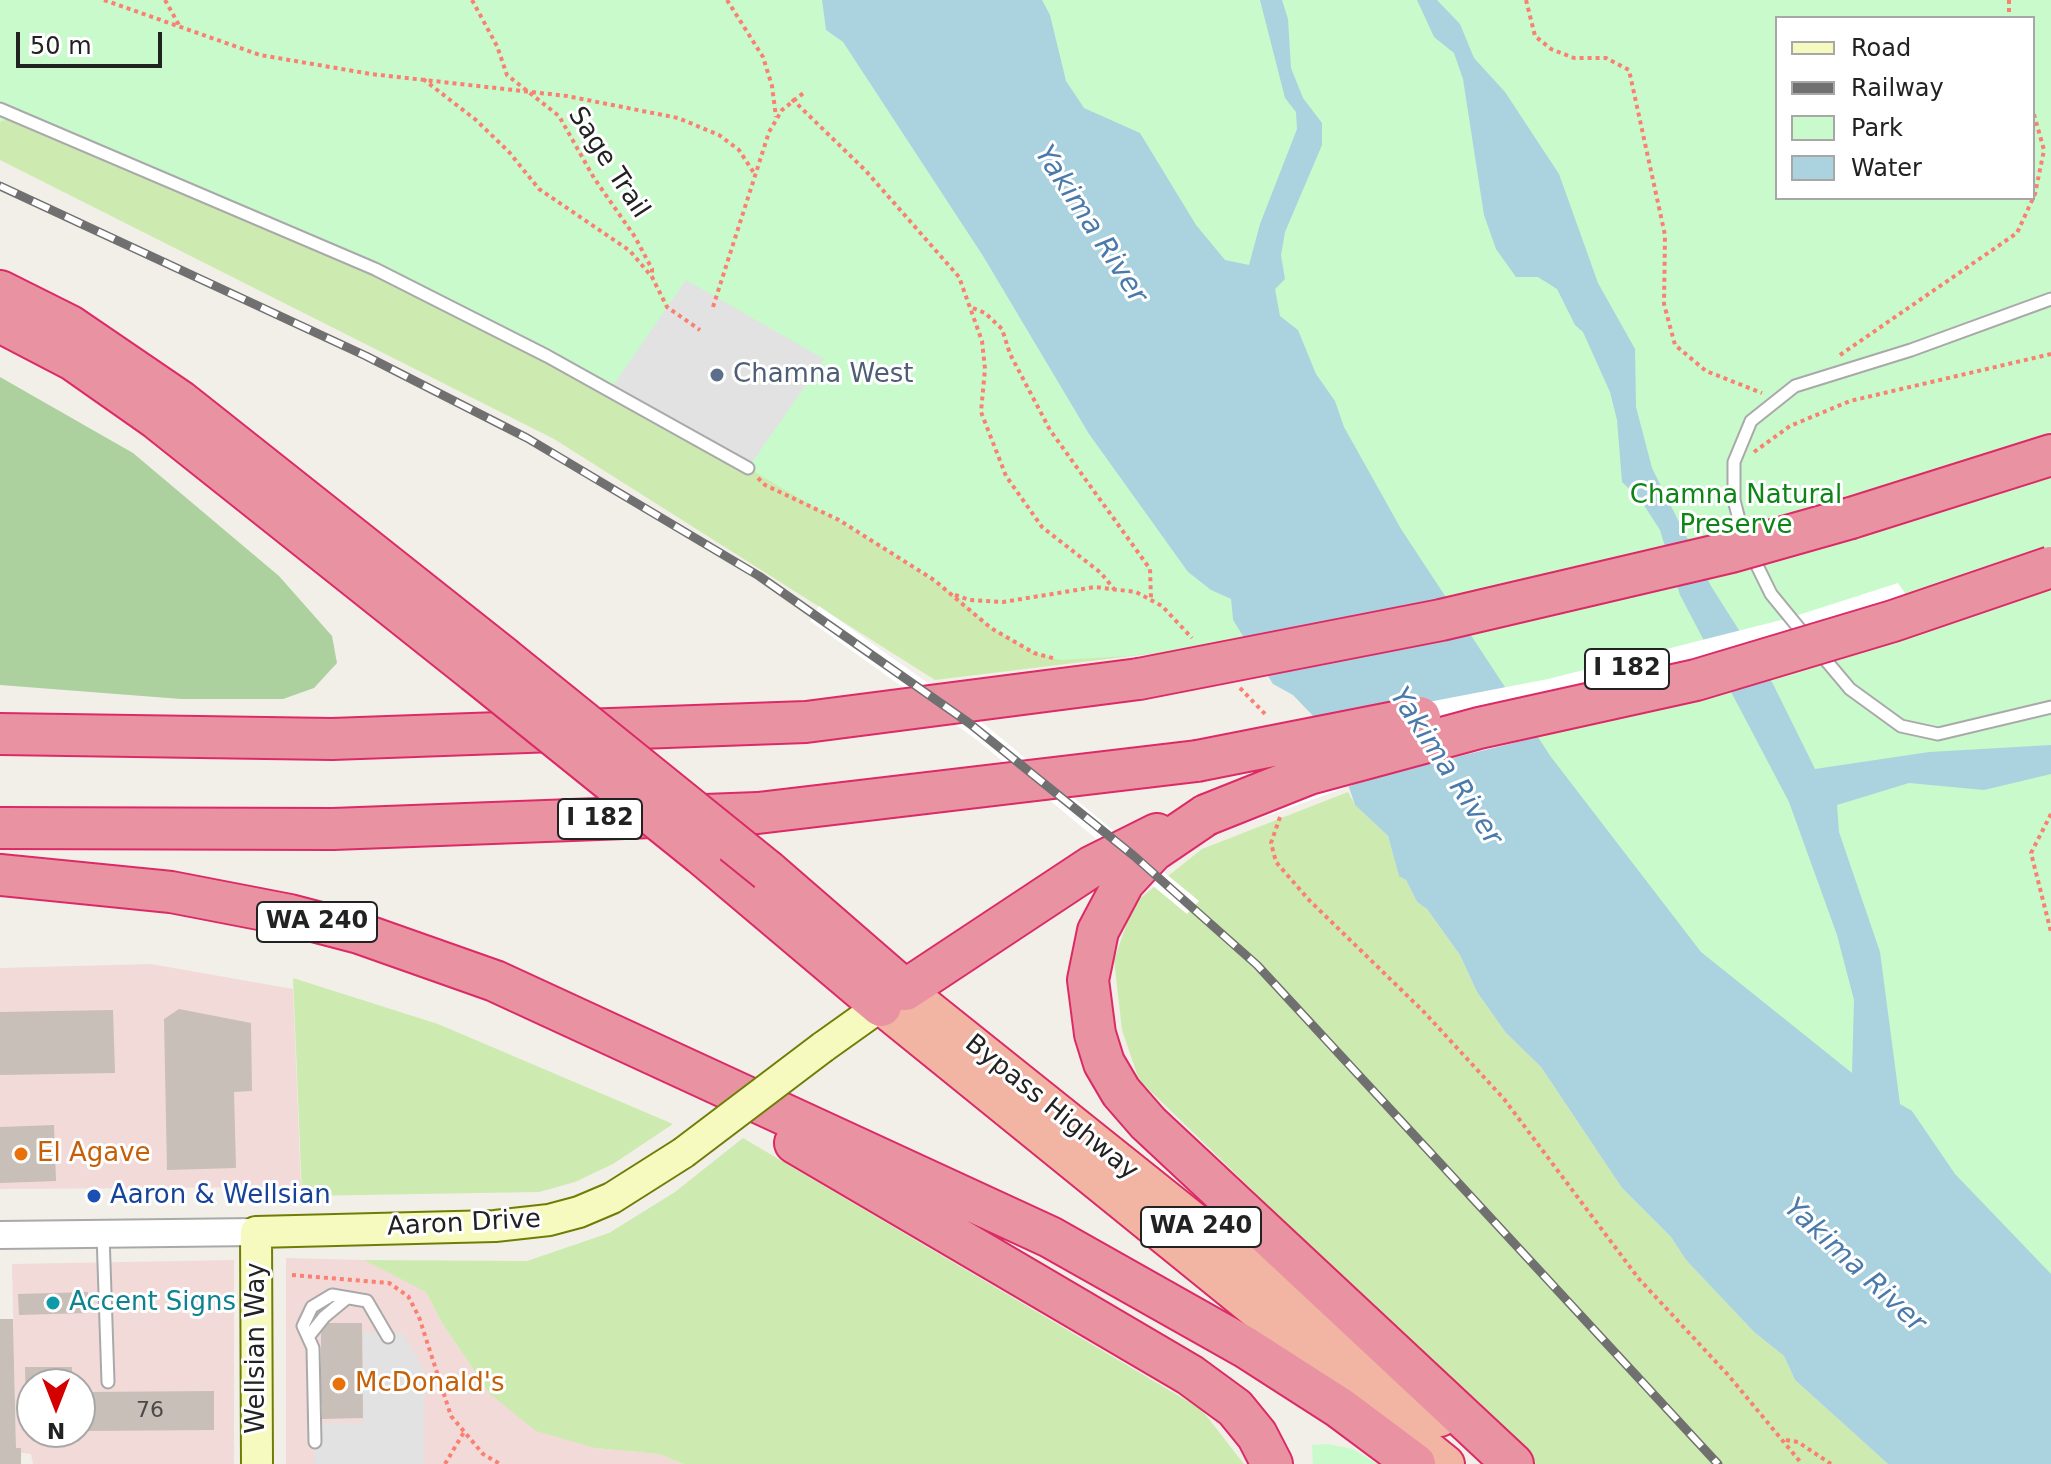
<!DOCTYPE html>
<style>
body{margin:0}
#map{position:relative;width:2051px;height:1464px;overflow:hidden;background:#f2efe9;font-family:"DejaVu Sans",sans-serif}
canvas{display:block}
.legend{position:absolute;left:1775px;top:16px;width:260px;height:184px;box-sizing:border-box;background:#fff;border:2px solid #a7a7a7;margin:0;padding:10px 14px;list-style:none;font-size:24px;color:#222}
.legend li{display:flex;align-items:center;gap:16px;height:40px}
.legend b{width:40px;border:2px solid #a7a7a7}
.north{position:absolute;left:16px;top:1368px;width:80px;height:80px;box-sizing:border-box;background:#fff;border:2px solid #a7a7a7;border-radius:50%;rotate:180deg;font-size:22px;font-weight:700;line-height:32px;text-align:center;color:#222}
.north::after{content:'';display:block;margin:auto;width:28px;height:36px;background:#d40000;clip-path:polygon(50% 0,100% 100%,50% 72%,0 100%)}
.scale{position:absolute;left:16px;top:32px;width:146px;height:36px;box-sizing:border-box;border:4px solid #222;border-top:0;padding-left:10px;font-size:24px;line-height:28px;white-space:nowrap;color:#222;-webkit-text-stroke:6px #fff;paint-order:stroke}
</style>
<div id="map">
<canvas width="2051" height="1464"></canvas>
<ul class="legend">
<li><b style="height:10px;background:#f7fabf"></b>Road</li>
<li><b style="height:10px;background:#707070"></b>Railway</li>
<li><b style="height:22px;background:#c8facc"></b>Park</li>
<li><b style="height:22px;background:#aad3df"></b>Water</li>
</ul>
<div class="north">N</div>
<div class="scale">50 m</div>
</div>
<script>
const ctx = document.querySelector('canvas').getContext('2d');
ctx.lineJoin = 'round';
function paint(path, color) { ctx.fillStyle = color; ctx.fill(path, 'evenodd'); }
const poly = rows => new Path2D(rows.map(r => 'M' + r).join(''));
function trace(path, color, width, dash) { ctx.strokeStyle = color; ctx.lineWidth = width; ctx.lineCap = dash ? 'butt' : 'round'; ctx.setLineDash(dash || []); ctx.stroke(path); }
function drawText(font, color, halo, rows, align = 'center') {
  ctx.font = font + ' "DejaVu Sans",sans-serif'; ctx.lineWidth = 6; ctx.setLineDash([]); ctx.textBaseline = 'middle'; ctx.strokeStyle = halo; ctx.fillStyle = color; for (const [text, x, y, turn = 0] of rows) {
    ctx.save(); ctx.translate(x, y); ctx.rotate((+turn || 0) * Math.PI / 180); ctx.textAlign = isNaN(turn) ? turn : align; if (halo) ctx.strokeText(text, 0, 0); ctx.fillText(text, 0, 0); ctx.restore();
  }
}
paint(poly([
 [151,964,293,989,301,1187,0,1189,0,968],
 [286,1258,364,1260,400,1276,426,1292,442,1323,490,1394,595,1448,659,1454,683,1464,286,1464],
 [234,1260,234,1464,33,1464,31,1454,16,1452,12,1264],
 [32,1384,80,1384,80,1432,32,1432]
]), '#f2dad9');
paint(poly([
 [0,0,1247,642,935,680,554,439,0,160],
 [1348,792,1355,805,1388,836,1399,875,1406,880,1417,902,1427,909,1460,955,1477,992,1506,1033,1541,1067,1622,1188,1671,1237,1686,1260,1754,1332,1784,1356,1795,1380,1888,1464,1534,1464,1139,1080,1122,1030,1114,960,1134,903,1202,849],
 [293,978,438,1024,673,1124,613,1164,575,1182,539,1192,302,1196],
 [743,1138,1201,1409,1244,1464,683,1464,659,1454,595,1448,536,1431,490,1394,442,1323,426,1292,364,1260,527,1261,609,1233,675,1192]
]), '#cdebb0');
paint(poly([
 [0,377,133,453,279,576,332,636,337,663,314,688,283,699,181,699,0,685]
]), '#add19e');
paint(poly([
 [0,0,822,0,826,30,843,42,983,256,1089,434,1188,572,1211,590,1231,599,1233,620,1247,642,1128,656,1060,660,1034,653,991,628,955,595,875,543,748,468,477,319,17,115,0,122],
 [1012,0,2051,0,2051,1357,1764,1097,1096,143],
 [1777,18,2033,18,2033,198,1777,198],
 [1328,1444,1353,1449,1377,1464,1313,1464,1312,1445]
]), '#c8facc');
paint(poly([
 [686,280,824,359,748,468,610,390],
 [363,1332,402,1332,424,1369,424,1464,314,1464,314,1423,363,1423]
]), '#e2e2e2');
paint(poly([
 [822,0,1042,0,1050,15,1066,81,1084,108,1140,133,1196,225,1225,260,1249,265,1260,224,1297,129,1296,112,1285,98,1260,0,1282,0,1288,19,1291,68,1303,98,1322,123,1322,145,1285,232,1281,255,1285,279,1275,289,1280,316,1298,330,1316,374,1335,401,1344,427,1401,529,1551,757,1701,952,1852,1073,1854,1000,1837,935,1789,802,1680,595,1660,530,1640,499,1622,482,1617,420,1610,392,1583,332,1575,325,1557,289,1538,277,1516,277,1496,249,1484,215,1463,79,1454,53,1434,37,1417,0,1437,0,1460,24,1474,58,1505,92,1559,174,1598,283,1635,349,1636,407,1652,468,1711,586,1773,684,1815,769,1929,752,2051,745,2051,774,1984,790,1909,783,1837,805,1839,832,1880,952,1900,1104,1912,1111,1955,1174,2051,1274,2051,1464,1888,1464,1795,1380,1784,1356,1754,1332,1686,1260,1671,1237,1622,1188,1541,1067,1506,1033,1477,992,1460,955,1427,909,1417,902,1406,880,1399,876,1388,836,1355,805,1343,770,1315,718,1293,695,1273,684,1233,620,1231,599,1211,590,1188,572,1089,434,983,256,843,42,826,30]
]), '#aad3df');
paint(poly([
 [1898,583,1926,625,1639,712,1375,777,1247,823,1227,793,1326,760,1218,779,1195,747,1548,679,1789,618],
 [819,606,973,715,1199,901,1187,914,977,740,810,621]
]), '#fff');
paint(poly([
 [179,1009,251,1023,252,1091,234,1092,236,1168,167,1170,164,1019],
 [113,1010,115,1073,0,1075,0,1012],
 [54,1125,56,1181,0,1183,0,1127],
 [88,1292,88,1313,19,1315,18,1294],
 [0,1319,13,1319,16,1448,21,1448,21,1464,0,1464],
 [321,1323,362,1323,363,1418,322,1419,322,1403,316,1401,316,1366,321,1366],
 [25,1367,72,1367,72,1384,32,1384,32,1411,26,1411],
 [214,1391,214,1430,86,1431,86,1392]
]), '#c7bfb8');
const service = poly([
 [0,109,375,269,547,356,748,468],
 [1807,638,1771,594,1744,539,1734,500,1734,462,1751,421,1795,386,1911,350,2051,299],
 [1818,651,1850,689,1901,726,1938,734,2051,707],
 [103,1234,108,1382],
 [308,1337,324,1317,347,1298],
 [315,1442,313,1348,303,1326,312,1307,332,1295,367,1301,388,1337]
]);
const tertiary = poly([
 [0,1235,256,1232]
]);
const secondary = poly([
 [823,1047,896,995],
 [257,1464,256,1232,495,1226,549,1220,579,1212,612,1198,683,1153]
]);
const trunk = poly([
 [905,990,1440,1418],
 [881,1006,1446,1464]
]);
const motorway = poly([
 [0,291,70,326,180,401,503,657],
 [0,322,73,360,157,419,475,672],
 [1851,518,2051,455],
 [0,734,332,739,806,722,1139,679],
 [1206,815,1153,851,1124,882,1098,931,1088,980,1095,1034,1104,1063,1121,1092,1148,1123,1513,1464],
 [0,828,333,829,758,813,1197,761],
 [701,854,881,1006],
 [768,871,905,990,1091,867,1157,834],
 [0,875,171,892,290,915,359,933,495,981,1050,1237,1245,1347,1340,1408,1415,1464],
 [795,1143,1190,1375,1235,1408,1257,1435,1272,1464]
]);
trace(service, '#a9a9a9', 15);
trace(tertiary, '#a9a9a9', 30);
trace(secondary, '#707d05', 34);
trace(trunk, '#dc2a67', 40);
trace(motorway, '#dc2a67', 44);
trace(poly([
 [104,0,260,55,371,74,567,96,678,118,719,135,739,150,754,173],
 [165,0,179,25],
 [472,0,497,46,507,75,559,116,594,178,635,237,652,269,652,277],
 [727,0,763,57,772,86,776,117],
 [1526,0,1535,36,1551,49,1574,58,1606,58,1629,70,1665,235,1664,304,1675,345,1706,371,1762,393],
 [2009,0,2009,18],
 [423,79,476,120,509,152,539,189,630,251,652,277,667,307,700,330],
 [792,99,866,171,959,277,982,341,985,369,981,412,1006,476,1042,527,1101,573,1114,589],
 [713,307,769,132,782,110,806,91],
 [973,308,985,313,1002,329,1010,354,1050,430,1150,569,1151,598],
 [1840,355,2017,233,2035,194,2044,150,2033,111],
 [1754,452,1790,426,1850,401,2051,354],
 [758,478,765,485,839,520,934,580,991,628,1034,653,1056,659],
 [955,595,970,600,1003,602,1095,587,1136,592,1162,606,1192,638],
 [1240,688,1267,716],
 [2051,814,2031,853,2051,932],
 [1280,817,1271,843,1276,862,1309,900,1424,1012,1504,1099,1639,1279,1729,1376,1802,1464],
 [292,1275,389,1283,408,1296,419,1317,451,1416,483,1454,500,1464],
 [1786,1440,1798,1442,1831,1464],
 [445,1464,464,1432]
]), '#fa8072', 4, [4, 4]);
trace(service, '#fff', 11);
trace(tertiary, '#fff', 26);
trace(secondary, '#f7fabf', 30);
trace(trunk, '#f2b4a3', 36);
trace(motorway, '#e892a2', 40);
const rail = poly([
 [0,186,366,356,527,438,759,576,969,723,1134,856,1257,965,1718,1464]
]);
trace(rail, '#707070', 9);
trace(rail, '#fff', 6, [18]);
const secondaryBridge = poly([
 [683,1153,823,1047]
]);
const motorwayBridge = poly([
 [503,657,768,871],
 [475,672,701,854],
 [1139,679,1441,620,1731,552,1851,518],
 [1197,761,1420,717],
 [1206,815,1309,774,1479,728,1696,680,1893,621,2051,567]
]);
trace(secondaryBridge, '#707d05', 34, []);
trace(motorwayBridge, '#dc2a67', 44, []);
trace(secondaryBridge, '#f7fabf', 30);
trace(motorwayBridge, '#e892a2', 40);
for (const [x, y, r, color] of [
 [717,375,8,"#5c6f8a"],
 [21,1154,8,"#e8710a"],
 [94,1196,8,"#1a4fb4"],
 [53,1303,8,"#0f9aa8"],
 [339,1384,8,"#e8710a"]
]) { const dot = new Path2D(); dot.arc(x, y, r, 0, 2 * Math.PI); ctx.fillStyle = color; ctx.fill(dot); trace(dot, '#fff', 3); }
drawText('22px', '#4b4948', null, [
 ["76",150,1411]
]);
for (const [x, y, w] of [
 [1627,669,84],
 [600,819,84],
 [317,922,120],
 [1201,1227,120]
]) { const box = new Path2D(); box.roundRect(x - w / 2, y - 20, w, 40, 6); ctx.fillStyle = '#fff'; ctx.fill(box); trace(box, '#222', 2); }
drawText('bold 24px', '#222', null, [
 ["I 182",1627,669],
 ["I 182",600,819],
 ["WA 240",317,922],
 ["WA 240",1201,1227]
]);
drawText('26px', '#222', '#fff', [
 ["Sage Trail",608,163,57],
 ["Bypass Highway",1051,1108,39],
 ["Aaron Drive",464,1224,-3],
 ["Wellsian Way",257,1348,-90]
]);
drawText('26px', '#4e5e75', '#fff', [
 ["Chamna West",733,375]
], 'left');
drawText('26px', '#0c8416', '#fff', [
 ["Chamna Natural",1736,496],
 ["Preserve",1736,526]
]);
drawText('26px', '#c56008', '#fff', [
 ["El Agave",37,1154],
 ["McDonald's",355,1384]
], 'left');
drawText('26px', '#164399', '#fff', [
 ["Aaron & Wellsian",110,1196]
], 'left');
drawText('26px', '#0d838f', '#fff', [
 ["Accent Signs",69,1303]
], 'left');
drawText('italic 28px', '#4a7aab', '#fff', [
 ["Yakima River",1090,225,57],
 ["Yakima River",1445,767,57],
 ["Yakima River",1854,1266,43]
]);
</script>
